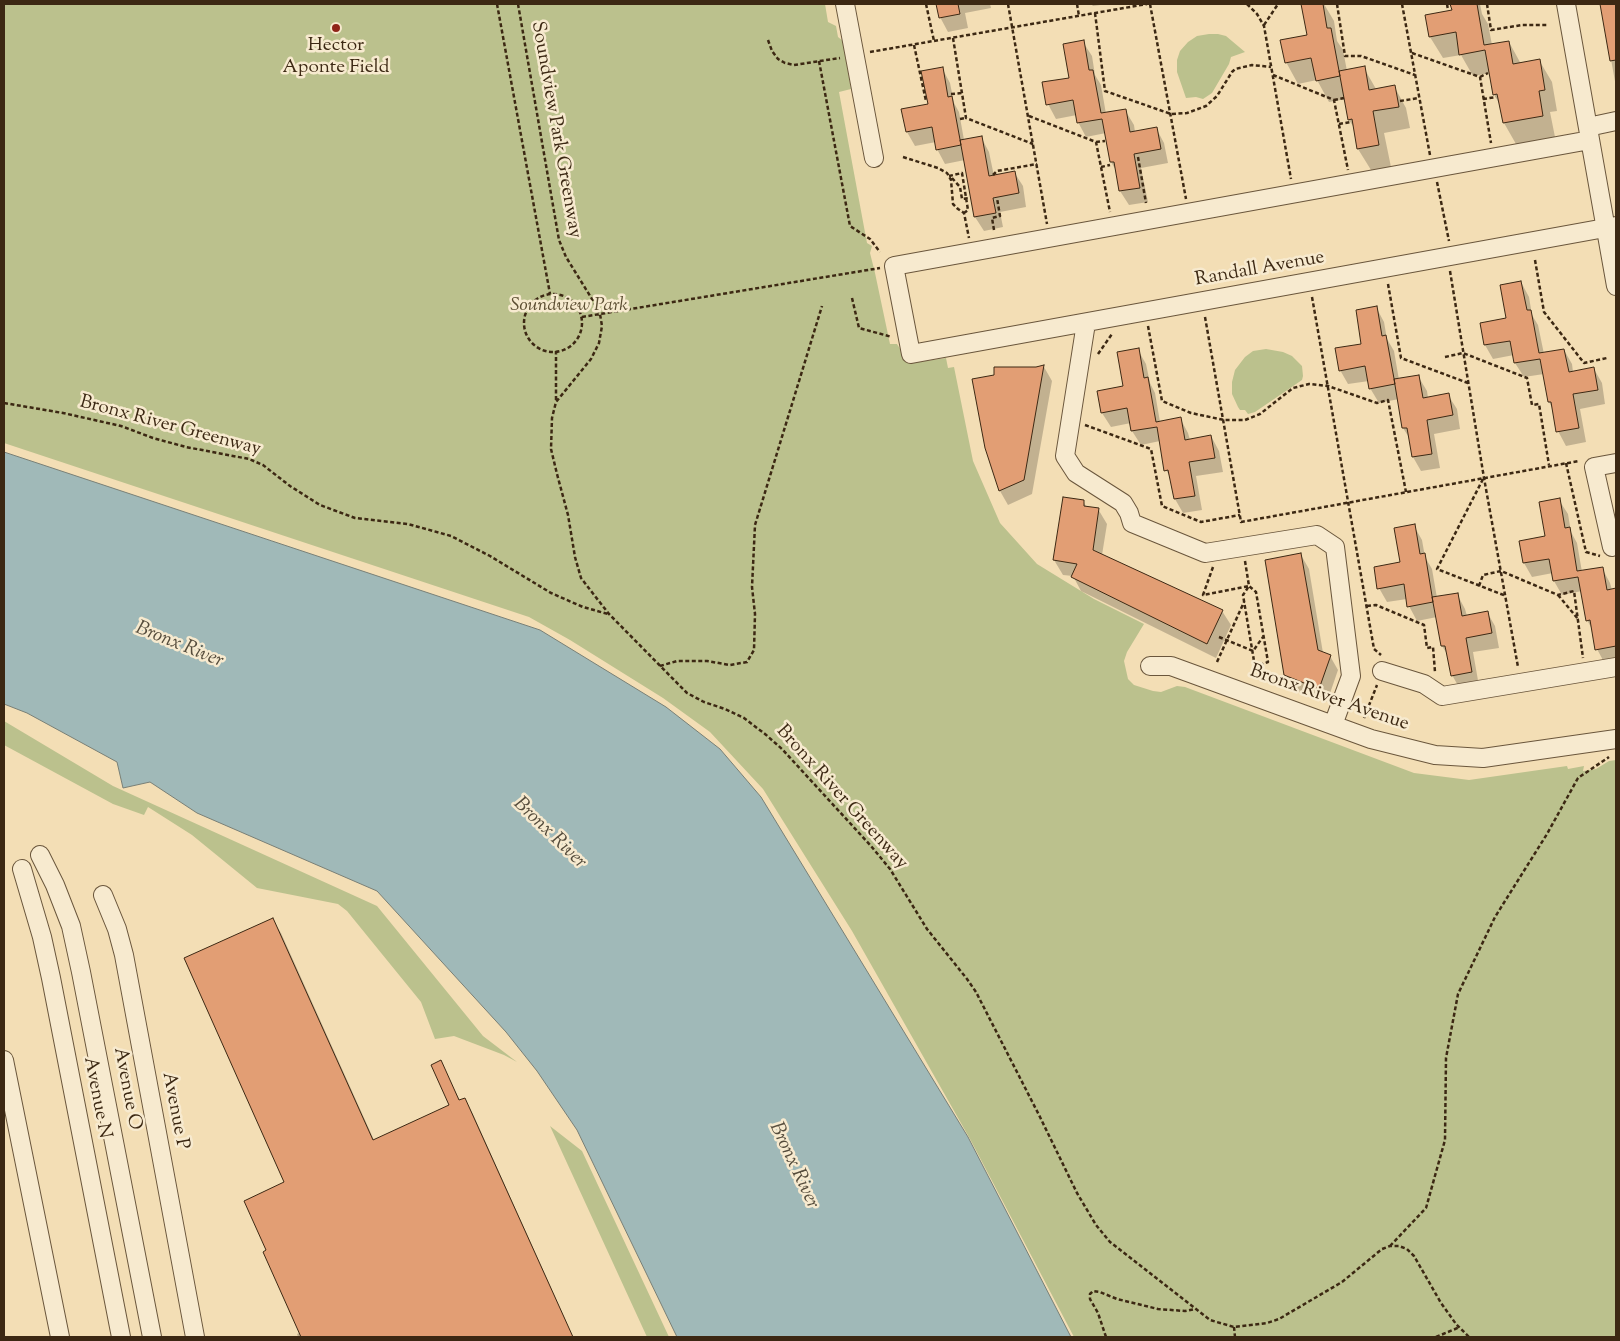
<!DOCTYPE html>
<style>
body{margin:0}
#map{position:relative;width:1620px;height:1341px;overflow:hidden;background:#f3deb5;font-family:"Sorts Mill Goudy",serif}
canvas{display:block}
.frame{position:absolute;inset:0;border:5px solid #3c2813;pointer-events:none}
</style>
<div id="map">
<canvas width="1620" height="1341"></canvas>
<div class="frame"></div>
</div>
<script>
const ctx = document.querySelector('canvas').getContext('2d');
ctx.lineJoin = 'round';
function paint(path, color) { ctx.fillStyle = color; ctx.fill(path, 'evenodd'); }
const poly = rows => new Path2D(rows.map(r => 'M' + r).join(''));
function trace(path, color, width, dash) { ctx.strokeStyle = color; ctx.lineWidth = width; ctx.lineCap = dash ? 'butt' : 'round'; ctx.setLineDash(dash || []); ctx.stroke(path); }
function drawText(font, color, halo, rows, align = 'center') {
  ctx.font = font + ' "Sorts Mill Goudy",serif'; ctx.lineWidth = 5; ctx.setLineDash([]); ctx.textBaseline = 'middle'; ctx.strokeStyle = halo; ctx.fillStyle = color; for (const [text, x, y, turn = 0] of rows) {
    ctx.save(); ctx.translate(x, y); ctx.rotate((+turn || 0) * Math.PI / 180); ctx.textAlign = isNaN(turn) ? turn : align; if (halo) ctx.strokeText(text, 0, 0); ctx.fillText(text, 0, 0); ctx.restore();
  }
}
paint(poly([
 [4,4,825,4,828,22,836,26,838,37,843,41,845,54,851,89,839,92,864,227,867,243,872,246,870,253,875,273,890,344,897,344,907,360,912,363,946,358,948,368,954,367,973,461,1000,523,1037,564,1094,599,1144,624,1127,652,1124,661,1128,679,1134,685,1153,691,1161,692,1177,686,1185,687,1414,773,1469,780,1567,766,1568,769,1584,766,1583,771,1596,769,1609,761,1616,760,1616,1337,1074,1337,970,1139,852,931,763,789,710,732,663,698,570,640,529,617,4,443],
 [1209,34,1218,34,1226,36,1245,52,1231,57,1229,64,1212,93,1203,99,1196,97,1186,98,1177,72,1177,60,1180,51,1188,42,1197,36],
 [1266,349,1283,352,1292,356,1302,366,1303,376,1302,380,1255,412,1248,414,1245,410,1240,410,1238,407,1232,394,1232,382,1235,370,1245,357,1253,351],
 [4,721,113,786,377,906,483,1036,517,1062,504,1055,454,1036,435,1039,421,1002,347,911,338,904,257,888,192,835,148,807,144,815,113,804,4,745],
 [550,1126,582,1151,669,1337,647,1337]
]), '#bbc18d');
const water = poly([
 [4,452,540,630,666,707,720,749,761,797,968,1137,1071,1337,677,1337,577,1130,537,1071,506,1032,377,891,197,813,150,782,123,788,117,762,27,713,4,704,4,452]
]);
paint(water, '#a0b9b8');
trace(water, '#787f76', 1);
paint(poly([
 [937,4,990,4,991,8,965,13,968,28,948,32,940,17],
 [1091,4,1108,4,1093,6],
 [1303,4,1324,4,1334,21,1337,41,1343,50,1347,71,1364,68,1376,89,1394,86,1406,108,1410,128,1384,133,1391,167,1371,170,1358,149,1355,129,1349,120,1346,99,1329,102,1317,80,1298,84,1286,62,1309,36],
 [1452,4,1480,4,1482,14,1488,24,1492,45,1509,42,1521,64,1539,60,1552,82,1557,111,1550,112,1555,137,1516,144,1504,123,1501,107,1494,94,1490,73,1473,76,1461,55,1443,58,1430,37,1453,11],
 [1601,4,1616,4,1616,87],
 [1083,42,1092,56,1095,75,1101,85,1106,114,1125,110,1134,125,1135,132,1156,128,1164,143,1168,163,1141,168,1148,202,1129,205,1120,191,1117,172,1111,162,1106,133,1086,137,1078,122,1077,115,1056,119,1048,104,1070,79],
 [942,68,950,83,954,103,959,112,964,140,981,137,989,152,994,176,1014,172,1023,186,1026,207,1000,212,1003,227,984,231,975,217,965,160,945,164,937,149,936,142,915,146,907,132,929,105],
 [1521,282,1529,297,1532,315,1538,325,1544,354,1564,350,1572,364,1573,372,1594,369,1602,383,1605,404,1580,409,1586,442,1566,446,1558,431,1554,411,1549,402,1544,374,1524,377,1515,363,1514,355,1493,359,1485,345,1508,319],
 [1376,307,1384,322,1387,339,1394,351,1399,380,1418,376,1427,391,1428,398,1448,395,1457,409,1460,429,1434,434,1440,468,1421,471,1413,457,1410,439,1403,428,1399,399,1379,403,1370,388,1369,381,1348,384,1340,370,1363,345],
 [1138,350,1146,364,1150,383,1155,393,1160,422,1180,418,1188,433,1190,440,1211,436,1219,451,1223,472,1196,476,1202,510,1183,513,1175,499,1172,480,1166,470,1160,441,1141,445,1132,431,1131,423,1111,427,1102,413,1099,392,1125,387],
 [1044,367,1052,381,1032,494,1008,505,1000,491,1036,368],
 [1559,500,1568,514,1571,532,1577,543,1582,572,1602,568,1610,583,1612,590,1616,589,1616,662,1605,664,1597,649,1593,631,1587,620,1582,591,1562,595,1554,581,1553,573,1532,577,1524,563,1546,537],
 [1083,501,1087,508,1098,509,1107,524,1102,555,1222,611,1231,625,1216,658,1081,591,1073,576,1063,575,1054,560],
 [1414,526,1422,540,1425,557,1432,569,1437,598,1457,594,1465,609,1467,616,1487,612,1495,626,1499,648,1473,652,1479,686,1460,689,1452,675,1449,657,1442,646,1437,617,1417,621,1409,606,1407,599,1387,602,1379,588,1401,563],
 [1301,555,1309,569,1323,653,1330,656,1338,670,1327,702,1293,690,1285,675],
 [272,919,281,933,374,1140,450,1106,441,1062,460,1101,465,1099,473,1114,573,1337,298,1337,297,1334,301,1332,268,1251,286,1183]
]), '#0003');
const building = poly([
 [936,4,958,4,960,14,939,18,936,4],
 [1301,4,1323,4,1327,28,1331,28,1340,76,1316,81,1311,58,1285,63,1280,40,1307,35,1301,4],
 [1450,4,1477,4,1484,45,1509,41,1513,64,1540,59,1545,90,1539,91,1543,116,1503,123,1497,94,1493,95,1485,50,1459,55,1456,32,1429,37,1425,15,1452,10,1450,4],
 [1600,4,1616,4,1616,60,1610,61,1600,4],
 [1084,40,1089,70,1093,70,1101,113,1126,109,1130,132,1157,127,1161,149,1134,154,1140,188,1119,191,1114,162,1110,162,1102,119,1077,123,1073,100,1046,105,1042,82,1069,78,1063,44,1084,40],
 [1365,66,1369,90,1395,85,1399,107,1373,111,1379,145,1357,149,1352,119,1348,120,1339,71,1365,66],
 [943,67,948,97,952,96,961,145,936,150,932,127,906,132,901,109,928,104,921,71,943,67],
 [982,136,989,176,1015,171,1019,193,993,198,996,213,974,217,960,140,982,136],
 [1521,281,1527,310,1531,310,1539,353,1564,349,1569,372,1594,367,1598,390,1573,394,1579,428,1556,432,1551,402,1548,402,1540,359,1514,363,1510,341,1484,345,1480,323,1506,318,1500,285,1521,281],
 [1377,306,1382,336,1386,335,1395,384,1369,389,1365,366,1339,371,1335,348,1361,344,1356,310,1377,306],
 [1139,348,1144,378,1148,377,1156,422,1181,417,1185,440,1211,435,1215,458,1189,462,1195,496,1174,499,1168,470,1164,471,1157,427,1131,431,1127,408,1101,413,1097,391,1123,386,1117,352,1139,348],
 [1044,365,1024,480,999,491,985,448,972,379,994,375,994,367,1036,367,1044,365],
 [1419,375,1423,398,1449,393,1453,415,1427,420,1432,454,1412,457,1407,428,1402,428,1394,379,1419,375],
 [1063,497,1084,500,1084,506,1099,508,1093,550,1223,610,1207,644,1071,577,1077,564,1053,560,1063,497],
 [1560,498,1565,528,1570,527,1577,571,1603,567,1607,590,1616,588,1616,646,1595,650,1590,620,1586,621,1578,577,1553,581,1549,559,1523,563,1519,541,1545,536,1539,502,1560,498],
 [1415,524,1420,554,1425,553,1433,602,1407,607,1404,584,1377,589,1374,567,1400,562,1394,528,1415,524],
 [1301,553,1318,650,1331,655,1319,689,1284,675,1265,560,1301,553],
 [1458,593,1462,616,1488,611,1492,633,1466,638,1472,672,1451,676,1445,646,1441,646,1432,597,1458,593],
 [273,918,373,1140,449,1105,431,1065,441,1060,459,1100,465,1098,573,1337,301,1337,263,1252,266,1250,244,1201,284,1182,184,958,273,918]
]);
paint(building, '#e29e74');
trace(building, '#3c2813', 1);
const minor = poly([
 [845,4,874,158],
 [1566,4,1616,286],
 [1588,127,1616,121],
 [1590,140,894,266,911,354,1616,226],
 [1086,323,1065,456,1076,473,1123,503,1129,513,1132,523,1205,553,1317,535,1335,547,1351,676,1333,725],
 [1612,547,1594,467,1616,463],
 [1150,666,1171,666,1371,739,1435,755,1483,758,1616,739],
 [1382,671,1424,684,1442,696,1616,667],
 [40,855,55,885,71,926,81,972,152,1337],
 [22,869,42,937,51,978,121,1337],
 [103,895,117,929,124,955,195,1337],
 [4,1060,60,1337]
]);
trace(minor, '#6a563c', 20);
trace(poly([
 [497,4,550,294],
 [518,4,559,240,566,257,592,299,600,314,602,326,599,343,591,359,556,402,552,418,551,449,557,474,568,515,575,557,581,578,591,591,609,614,687,693,704,702,725,709,744,718,765,734,782,749,871,846,890,869,927,929,967,979,976,992,1039,1115,1077,1193,1096,1225,1110,1242,1210,1320,1234,1327,1267,1323,1279,1319,1342,1282,1382,1249,1390,1246,1399,1246,1407,1249,1414,1256,1441,1303,1456,1324,1469,1337],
 [926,4,934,41],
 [1008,4,1047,224],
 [1077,4,1079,16],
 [1150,4,1186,199],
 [1247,4,1257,14,1264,26,1291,179],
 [1337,4,1345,56,1361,56,1415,75],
 [1402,4,1430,155],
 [1447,4,1448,10],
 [1487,4,1491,30,1522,25,1548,25],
 [1095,13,1105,91,1171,114,1187,113,1206,106,1217,96,1232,72,1235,69,1252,65,1271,67],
 [1264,25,1278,4],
 [953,38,966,118,1033,144],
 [768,40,772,51,778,59,785,63,794,65,840,58],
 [914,45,926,101],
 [870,52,1147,4],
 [1412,53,1480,77,1491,143],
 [819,61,850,226,870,239,880,252],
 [1273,75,1334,100,1348,170],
 [1480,77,1488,73],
 [951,94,962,93],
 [1483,99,1496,97],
 [1334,100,1344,98],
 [1400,101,1419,98],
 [1029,116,1096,142,1110,212],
 [960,119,966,118],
 [1339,124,1351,122],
 [1096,142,1105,141],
 [903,157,938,168,947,173,951,180,953,204,958,209,964,213,969,238],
 [1138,157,1146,203],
 [1101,167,1110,165],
 [993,175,997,171,1037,164],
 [949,176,962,173,968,210,964,213],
 [952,178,960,187,962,199,970,198],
 [1437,182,1449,241],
 [994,230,992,218,1000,216,997,198],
 [1535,260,1544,312,1584,363,1607,358],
 [1450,271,1484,478,1518,667],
 [1388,284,1401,358,1468,383],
 '524 323a29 29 0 1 1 58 0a29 29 0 1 1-58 0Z',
 [1312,297,1374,649,1381,655],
 [852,298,859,328,892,337],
 [582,317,880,268],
 [1205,317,1241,522,1579,461],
 [1148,326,1162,401,1191,413,1224,420,1245,420,1260,414,1293,388,1309,384,1328,386,1377,403,1388,400,1406,492],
 [1098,354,1112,334],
 [1445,357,1463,353,1527,378,1532,405,1539,404,1549,465],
 [556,400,556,351],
 [4,403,63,413,121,426,153,438,186,447,249,459,263,465,290,486,320,505,355,518,408,524,451,536,490,556,551,593,583,607,608,614],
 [1085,425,1151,449,1162,506,1201,522,1240,515],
 [1566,463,1586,552,1600,556],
 [1483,479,1437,569,1506,596],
 [1245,561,1249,586,1256,592,1268,662,1255,667,1252,676],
 [1213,567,1203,595,1249,586,1243,595,1255,667],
 [1479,586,1483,575,1501,571,1558,595,1574,591,1583,658],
 [1558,595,1578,619],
 [1367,606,1376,605,1424,625,1427,648,1433,647,1435,672],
 [1219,637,1253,651,1263,637],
 [1217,662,1244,602],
 [660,666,677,661,707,661,730,665,747,662,754,650,755,614,752,587,755,525,822,306],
 [1364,718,1377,685],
 [1390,1246,1426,1208,1445,1140,1446,1058,1458,994,1495,917,1547,834,1578,778,1609,757],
 [1234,1327,1235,1337],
 [1106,1337,1098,1313,1090,1299,1090,1294,1093,1291,1100,1292,1117,1299,1158,1309,1185,1311,1195,1309],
 [1436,1337,1460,1327]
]), '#3c2813', 2.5, [4, 2.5]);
trace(minor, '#f7eacf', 18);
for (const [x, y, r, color] of [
 [336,28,5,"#8f2418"]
]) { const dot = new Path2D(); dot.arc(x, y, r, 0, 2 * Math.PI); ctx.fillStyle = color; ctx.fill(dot); trace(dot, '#f7eacf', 2); }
drawText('19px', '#3c2813', '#f7eacf', [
 ["Hector",336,47],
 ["Aponte Field",336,69]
]);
drawText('19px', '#3c2813', '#f7eacf', [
 ["Soundview Park Greenway",555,130,80],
 ["Randall Avenue",1260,270,-10],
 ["Bronx River Greenway",170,427,15],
 ["Bronx River Avenue",1329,699,19],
 ["Bronx River Greenway",841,798,48],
 ["Avenue O",126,1089,79],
 ["Avenue N",96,1098,79],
 ["Avenue P",174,1111,79]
]);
drawText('italic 19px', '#5c4e32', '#f7eacf', [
 ["Soundview Park",569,307]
]);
drawText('italic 20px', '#554c3c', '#f7eacf', [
 ["Bronx River",179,646,22],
 ["Bronx River",549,834,44],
 ["Bronx River",793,1166,65]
]);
</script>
